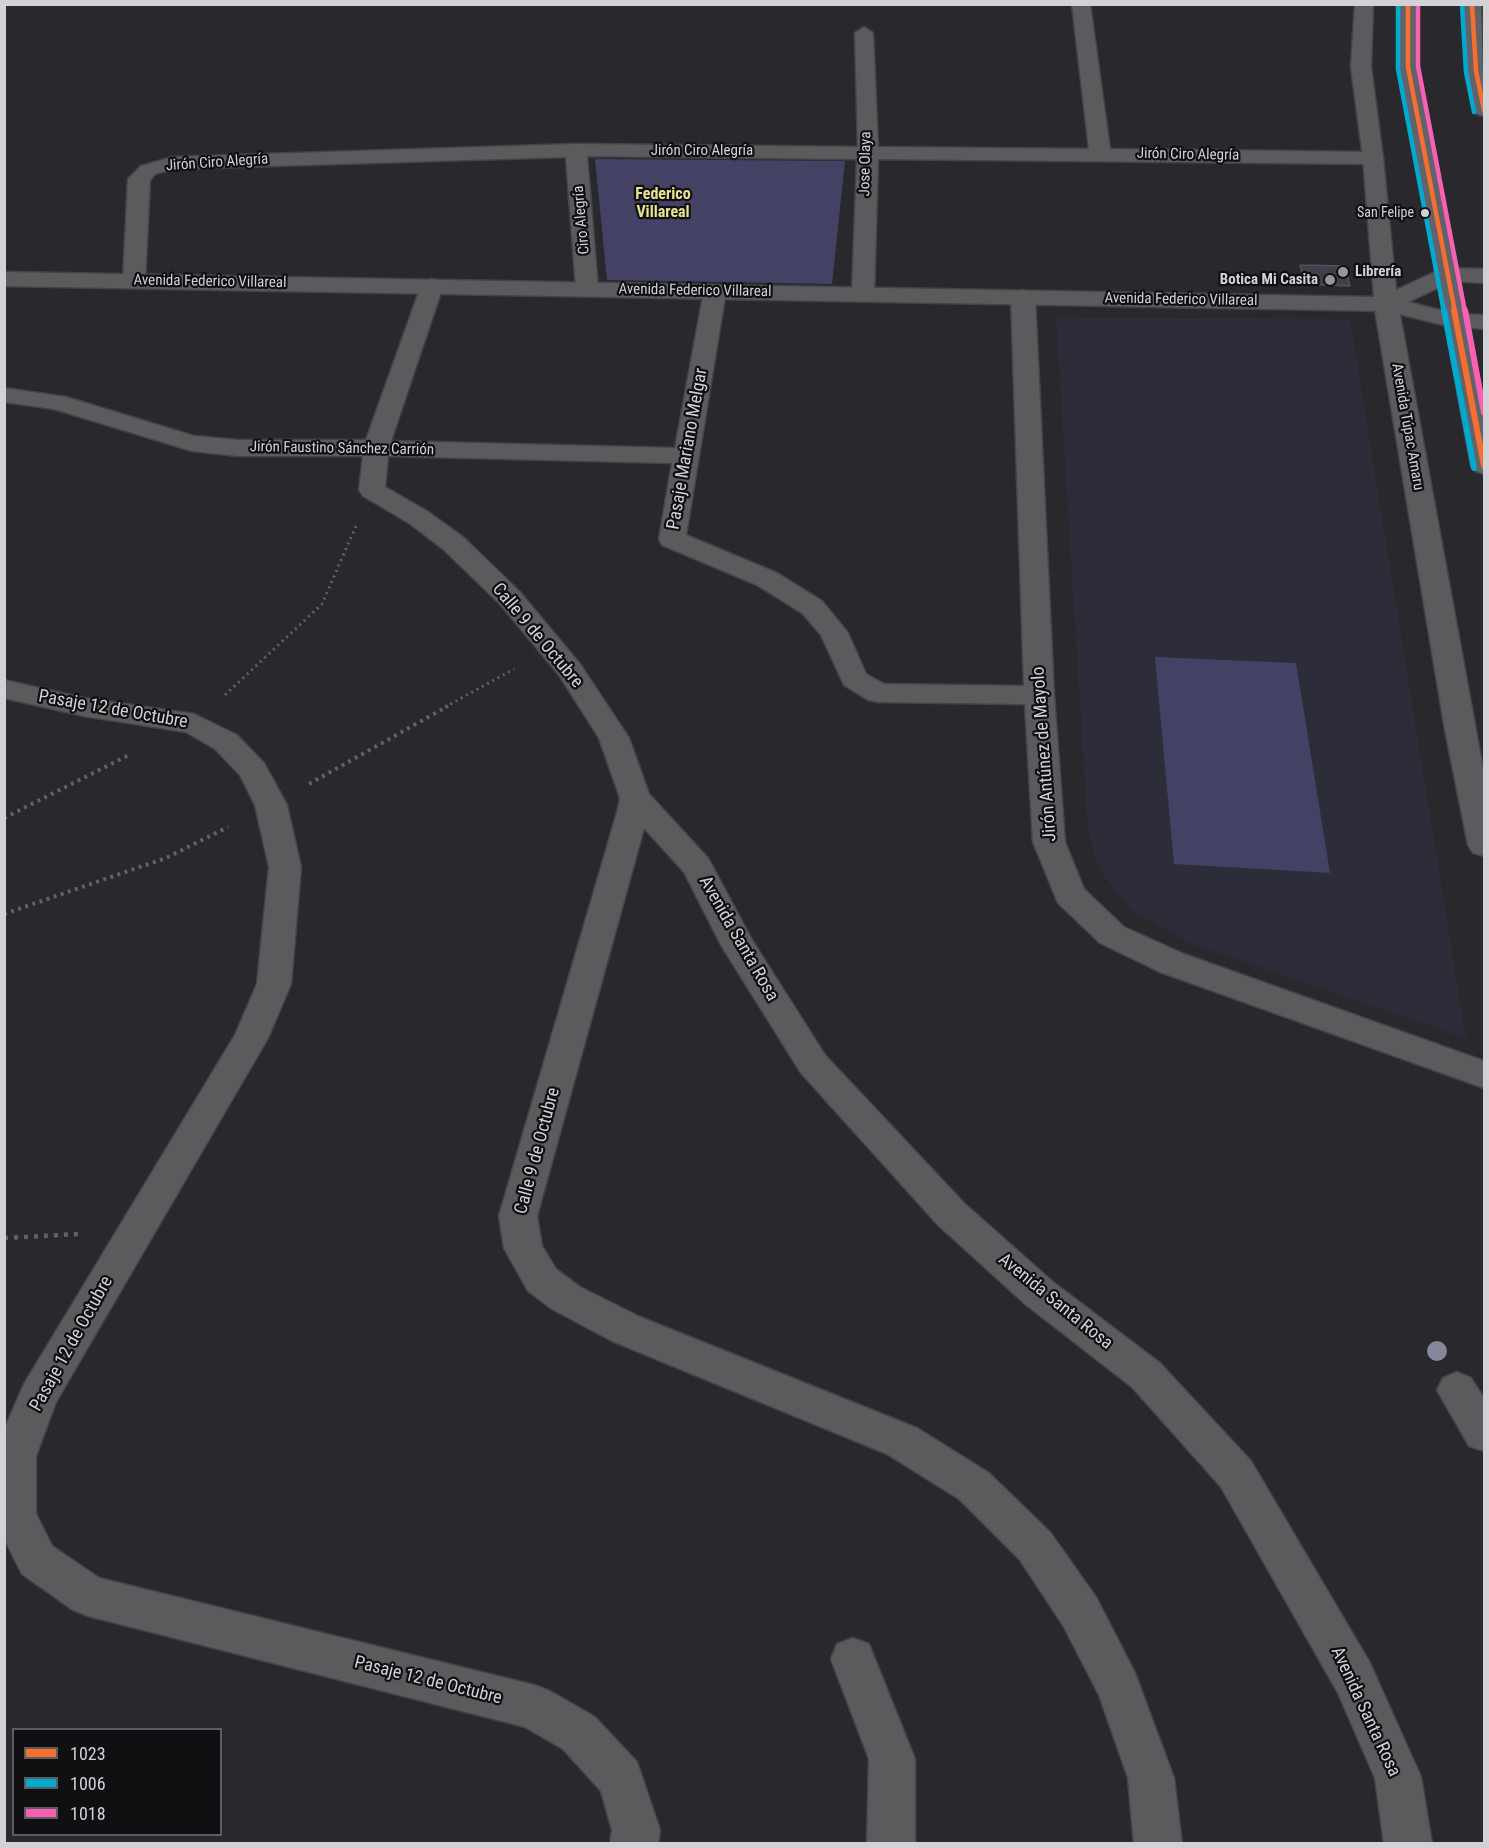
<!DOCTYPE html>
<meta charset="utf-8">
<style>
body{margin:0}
#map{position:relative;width:1489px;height:1848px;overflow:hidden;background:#28282d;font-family:"Roboto Condensed",sans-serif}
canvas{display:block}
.frame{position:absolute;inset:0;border:6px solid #d1d1d6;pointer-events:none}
.legend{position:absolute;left:12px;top:1728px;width:210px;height:108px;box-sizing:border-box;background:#101013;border:2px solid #5d5d61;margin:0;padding:8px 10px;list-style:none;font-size:18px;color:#d1d1d6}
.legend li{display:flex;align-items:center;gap:12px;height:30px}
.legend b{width:30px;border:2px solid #5d5d61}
</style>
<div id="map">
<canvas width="1489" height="1848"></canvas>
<div class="frame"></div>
<ul class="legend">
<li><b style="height:8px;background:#f46f30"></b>1023</li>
<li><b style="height:8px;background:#00a9ce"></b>1006</li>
<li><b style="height:8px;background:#f860b3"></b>1018</li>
</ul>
</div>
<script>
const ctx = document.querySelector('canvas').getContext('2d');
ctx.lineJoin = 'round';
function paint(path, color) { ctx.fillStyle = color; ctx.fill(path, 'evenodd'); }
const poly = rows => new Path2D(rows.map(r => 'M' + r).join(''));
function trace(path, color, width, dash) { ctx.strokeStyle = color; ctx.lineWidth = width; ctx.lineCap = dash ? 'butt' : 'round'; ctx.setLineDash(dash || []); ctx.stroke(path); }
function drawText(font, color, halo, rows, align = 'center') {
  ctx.font = font + ' "Roboto Condensed",sans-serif'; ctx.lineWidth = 4.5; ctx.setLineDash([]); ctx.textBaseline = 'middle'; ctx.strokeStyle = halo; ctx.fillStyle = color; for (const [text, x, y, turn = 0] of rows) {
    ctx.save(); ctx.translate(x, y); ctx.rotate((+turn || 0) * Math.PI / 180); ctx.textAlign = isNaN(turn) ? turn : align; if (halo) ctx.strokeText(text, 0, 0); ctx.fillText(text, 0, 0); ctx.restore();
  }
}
paint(poly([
 [1056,317,1350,319,1466,1038,1190,943,1133,911,1100,871,1088,833]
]), '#2d2d39');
paint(poly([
 [595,159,845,161,832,284,607,280],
 [1155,657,1296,663,1330,873,1174,864]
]), '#434264');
const building = poly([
 [1300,265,1345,266,1350,286,1305,284,1300,265]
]);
paint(building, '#403f4b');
trace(building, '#525256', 1.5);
const minor = poly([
 [1072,4,1090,4,1110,149,1373,152,1380,154,1383,158,1380,162,1373,164,878,159,874,294,871,299,863,301,855,299,852,294,857,159,587,156,598,289,595,294,587,296,579,294,576,289,566,157,174,169,155,174,150,180,145,281,142,286,134,288,126,286,123,281,128,179,141,166,173,157,576,144,858,147,855,33,864,27,873,33,878,147,1089,149,1072,4],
 [432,279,440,281,443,286,391,441,675,448,704,291,707,286,723,286,726,291,686,535,777,573,822,601,848,633,866,674,884,684,1024,686,1011,297,1015,292,1023,290,1031,292,1035,297,1054,695,1065,842,1084,889,1124,927,1184,954,1484,1061,1484,1088,1160,972,1100,943,1058,903,1033,842,1025,704,878,702,868,700,844,685,821,635,802,613,757,585,662,545,659,539,672,463,388,456,385,487,427,511,463,537,520,592,580,664,629,738,649,794,708,858,752,940,825,1055,964,1203,1053,1282,1160,1363,1251,1461,1370,1663,1421,1777,1432,1844,1384,1844,1375,1778,1338,1693,1221,1487,1132,1387,1025,1304,938,1225,801,1073,721,945,684,872,644,828,537,1216,542,1246,556,1269,580,1287,640,1317,917,1428,989,1473,1050,1532,1096,1597,1135,1673,1174,1778,1182,1844,1134,1844,1128,1778,1099,1695,1064,1627,1020,1560,959,1499,887,1454,612,1341,552,1309,528,1291,504,1248,499,1216,618,809,620,798,599,738,559,675,500,604,443,549,409,523,363,496,359,490,363,456,238,456,192,451,54,409,4,402,4,388,66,397,194,436,238,440,366,440,421,286,424,281,432,279],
 [1386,297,1394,299,1398,304,1484,774,1484,856,1473,853,1468,845,1445,730,1374,304,1378,299,1386,297],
 [4,680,84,698,194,714,237,735,264,763,287,805,301,867,291,984,268,1038,56,1402,36,1456,36,1514,52,1546,99,1578,534,1685,550,1691,595,1717,637,1762,660,1830,658,1844,610,1844,612,1830,601,1791,563,1749,525,1727,88,1616,73,1610,22,1574,4,1538,4,1430,24,1384,235,1035,257,984,269,867,255,805,240,775,215,749,186,732,84,716,4,698,4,680],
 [1457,1372,1471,1378,1484,1398,1484,1451,1469,1446,1437,1390,1443,1378,1457,1372],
 [853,1638,869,1644,915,1759,915,1844,867,1844,869,1759,831,1659,837,1644,853,1638]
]);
const tertiary = poly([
 [1355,4,1373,4,1371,67,1383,158,1396,290,1439,270,1455,270,1458,275,1455,280,1408,302,1464,316,1468,321,1464,326,1456,328,1386,311,4,286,4,272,1374,297,1363,158,1351,67,1355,4]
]);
const secondary = poly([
 [1447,268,1484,269,1484,283,1439,280,1436,275,1439,270,1447,268],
 [1456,314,1484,315,1484,329,1448,326,1444,321,1448,316,1456,314]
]);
const trunk = poly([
 [1399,4,1417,4,1418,67,1484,404,1484,474,1475,471,1471,466,1398,67,1399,4],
 [1463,4,1481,4,1484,116,1477,114,1474,110,1466,71,1463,4]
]);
trace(minor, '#444447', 3);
trace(tertiary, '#444447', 3);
trace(secondary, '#444447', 3);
trace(trunk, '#444447', 3);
trace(poly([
 [225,695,322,604,356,526],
 [445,707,514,669]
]), '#626265', 3, [2, 4]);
trace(poly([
 [309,784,448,706],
 [4,818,129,755],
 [4,914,166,858,228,827]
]), '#626265', 4, [3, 4.5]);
trace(poly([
 [4,1238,79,1234]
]), '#626265', 4.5, [4, 6]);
paint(minor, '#5b5b5e');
paint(tertiary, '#5b5b5e');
paint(secondary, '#5b5b5e');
paint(trunk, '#62626a');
trace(poly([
 [1408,4,1408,67,1455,312],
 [1472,4,1476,71,1484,110]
]), '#f46f30', 4.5);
trace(poly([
 [1454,310,1484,466]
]), '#f46f30', 6);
trace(poly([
 [1398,4,1398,69,1444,312],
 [1462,5,1466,72,1474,112]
]), '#00a9ce', 4.5);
trace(poly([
 [1444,310,1474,468]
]), '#00a9ce', 6);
trace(poly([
 [1418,4,1418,66,1465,312]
]), '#f860b3', 4.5);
trace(poly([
 [1465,310,1484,413]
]), '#f860b3', 6);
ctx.fillStyle = '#86879c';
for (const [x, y] of [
 [1437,1351]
]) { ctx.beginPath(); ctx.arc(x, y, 10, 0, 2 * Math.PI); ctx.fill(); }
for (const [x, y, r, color] of [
 [1425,213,5,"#d1d1d6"],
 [1343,272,6,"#96969b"],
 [1330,280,6,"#96969b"]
]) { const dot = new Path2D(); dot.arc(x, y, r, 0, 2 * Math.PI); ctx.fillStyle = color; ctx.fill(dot); trace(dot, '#101013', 2); }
drawText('14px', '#d1d1d6', '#101013', [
 ["San Felipe",1414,213]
], 'right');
drawText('15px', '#d1d1d6', '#101013', [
 ["Jirón Ciro Alegría",702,151],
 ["Jirón Ciro Alegría",1188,155,1],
 ["Jirón Ciro Alegría",217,163,-4],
 ["Jose Olaya",866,164,-89],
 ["Ciro Alegría",582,220,-95],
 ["Avenida Federico Villareal",210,282,1],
 ["Avenida Federico Villareal",695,291,1],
 ["Avenida Federico Villareal",1181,300,1],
 ["Avenida Túpac Amaru",1407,427,80],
 ["Jirón Faustino Sánchez Carrión",342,449,1]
]);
drawText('bold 15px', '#d1d1d6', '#101013', [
 ["Librería",1355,272],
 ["Botica Mi Casita",1318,280,"right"]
], 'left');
drawText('bold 16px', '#e9e192', '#101013', [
 ["Federico",663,195],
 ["Villareal",663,213]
]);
drawText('18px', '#d1d1d6', '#101013', [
 ["Pasaje Mariano Melgar",688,449,-80],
 ["Calle 9 de Octubre",537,636,50],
 ["Pasaje 12 de Octubre",113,710,10],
 ["Jirón Antúnez de Mayolo",1045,754,-94],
 ["Avenida Santa Rosa",738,939,60],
 ["Calle 9 de Octubre",538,1151,-75],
 ["Avenida Santa Rosa",1055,1302,39],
 ["Pasaje 12 de Octubre",72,1344,-61],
 ["Pasaje 12 de Octubre",428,1681,14],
 ["Avenida Santa Rosa",1365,1712,65]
]);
</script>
